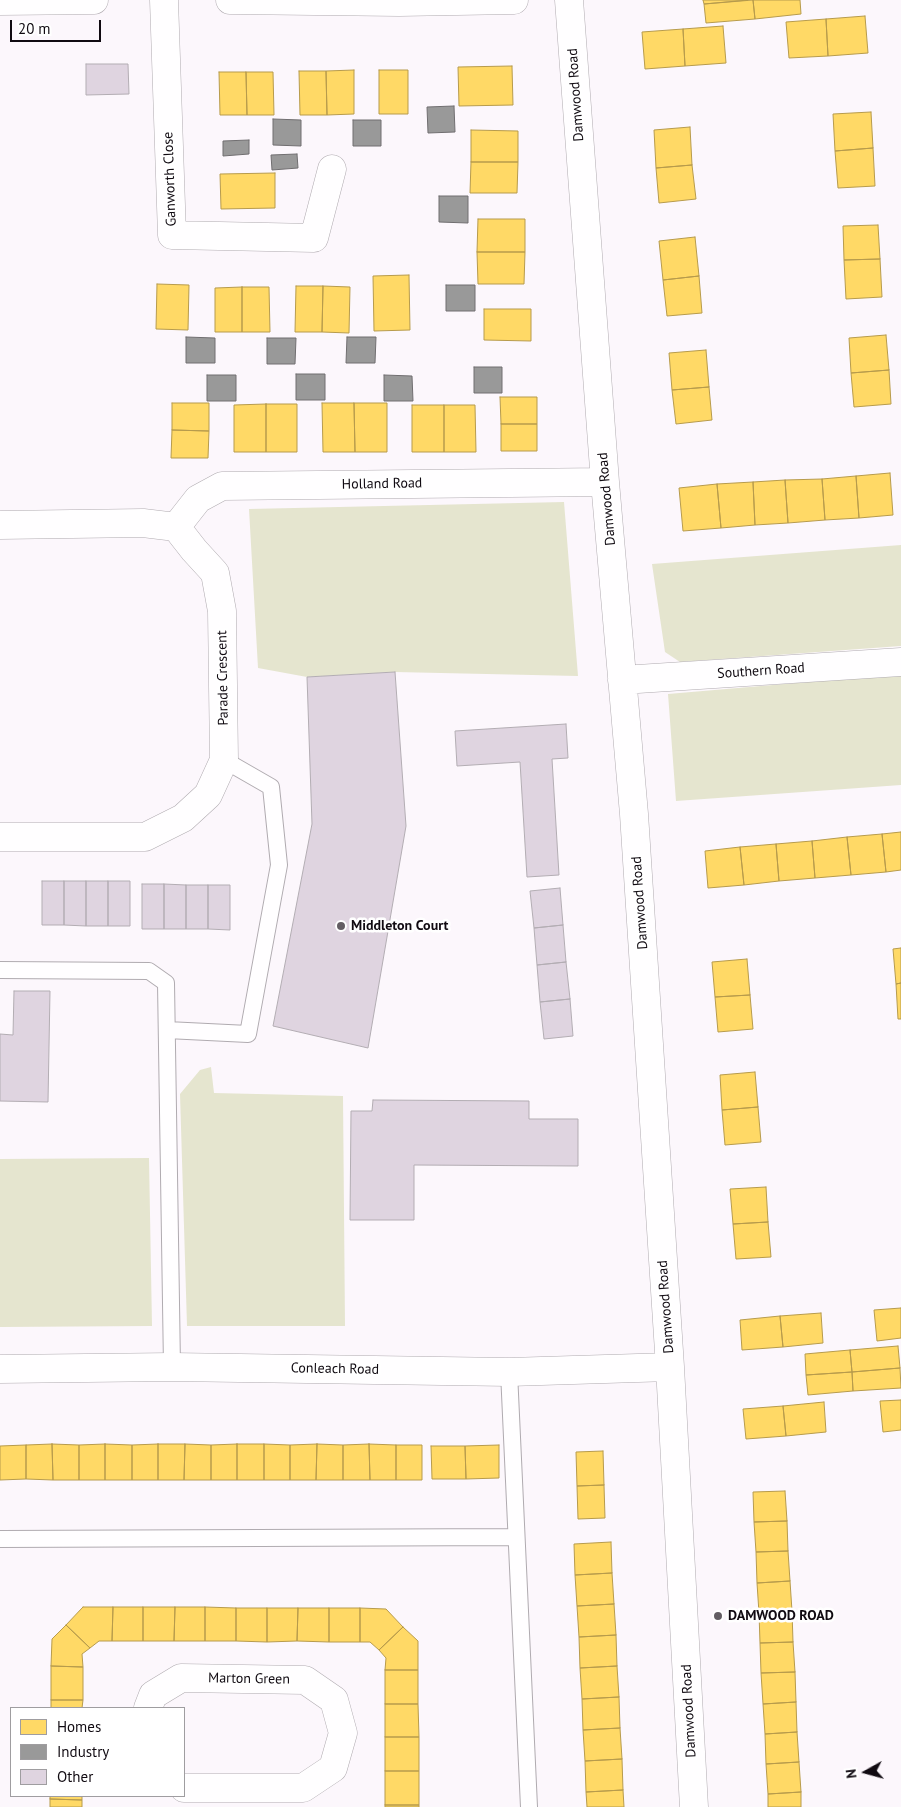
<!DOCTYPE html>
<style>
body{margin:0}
#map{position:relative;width:901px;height:1807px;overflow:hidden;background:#fcf7fc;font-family:"PT Sans",sans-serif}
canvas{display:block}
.legend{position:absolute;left:10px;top:1707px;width:175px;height:90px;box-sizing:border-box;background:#fff;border:1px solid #9f9da0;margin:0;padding:6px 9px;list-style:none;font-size:15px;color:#100a11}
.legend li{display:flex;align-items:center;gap:10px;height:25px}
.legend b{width:25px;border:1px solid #9f9da0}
.north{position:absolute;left:841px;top:1747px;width:50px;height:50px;-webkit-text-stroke:4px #fff;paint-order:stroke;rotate:263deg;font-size:14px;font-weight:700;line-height:20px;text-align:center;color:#100a11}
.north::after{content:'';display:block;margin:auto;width:18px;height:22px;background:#100a11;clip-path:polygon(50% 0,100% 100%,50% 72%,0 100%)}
.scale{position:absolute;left:10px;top:20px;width:91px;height:22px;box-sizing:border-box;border:2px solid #100a11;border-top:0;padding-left:6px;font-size:15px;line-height:18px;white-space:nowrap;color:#100a11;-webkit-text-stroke:4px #fff;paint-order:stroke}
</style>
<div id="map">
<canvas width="901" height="1807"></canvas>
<ul class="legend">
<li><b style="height:14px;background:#ffd966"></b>Homes</li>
<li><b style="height:14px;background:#999"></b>Industry</li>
<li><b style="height:14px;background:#dfd4e0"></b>Other</li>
</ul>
<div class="north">N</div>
<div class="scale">20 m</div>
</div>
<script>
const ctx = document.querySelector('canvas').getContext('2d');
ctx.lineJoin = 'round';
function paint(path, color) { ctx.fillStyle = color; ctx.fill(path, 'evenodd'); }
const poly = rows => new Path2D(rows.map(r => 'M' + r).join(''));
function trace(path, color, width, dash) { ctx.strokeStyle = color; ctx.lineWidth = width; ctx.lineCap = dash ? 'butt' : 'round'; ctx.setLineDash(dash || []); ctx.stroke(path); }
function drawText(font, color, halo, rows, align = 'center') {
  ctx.font = font + ' "PT Sans",sans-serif'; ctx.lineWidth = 5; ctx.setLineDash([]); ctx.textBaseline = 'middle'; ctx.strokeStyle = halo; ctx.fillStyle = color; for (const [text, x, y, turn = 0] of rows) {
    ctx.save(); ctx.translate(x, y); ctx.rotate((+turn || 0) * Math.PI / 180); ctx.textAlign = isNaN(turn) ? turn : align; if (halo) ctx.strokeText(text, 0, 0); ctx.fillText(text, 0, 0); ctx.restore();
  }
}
paint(poly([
 [564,502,578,676,395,672,307,677,258,668,249,509],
 [901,545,901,646,680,662,665,652,652,564],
 [901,674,901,785,676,801,668,694],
 [211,1067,214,1093,343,1096,345,1326,187,1326,180,1094,200,1070],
 [149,1158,152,1326,0,1327,0,1159]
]), '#e5e5cf');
const homes = poly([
 [703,0,748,0,704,4,703,0],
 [753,0,800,0,801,14,755,19,753,0],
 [753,0,755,19,706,23,704,4,753,0],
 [865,16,868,53,828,56,826,19,865,16],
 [826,19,828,56,789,58,786,22,826,19],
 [723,26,726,63,685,66,683,29,723,26],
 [683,29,685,66,645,69,642,32,683,29],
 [512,66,513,105,459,106,458,67,512,66],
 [354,70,354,114,327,115,326,71,354,70],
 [379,70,408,70,408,114,379,114,379,70],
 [299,71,326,71,327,115,300,115,299,71],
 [219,72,246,72,247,115,220,115,219,72],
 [246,72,273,72,274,115,247,115,246,72],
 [871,112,873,148,835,151,833,114,871,112],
 [690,127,692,165,656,168,654,130,690,127],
 [471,130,518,131,518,162,471,162,471,130],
 [873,148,875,186,838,188,835,151,873,148],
 [471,162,518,162,517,193,470,193,471,162],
 [692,165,696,199,659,203,656,168,692,165],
 [275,173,275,208,221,209,220,174,275,173],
 [478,219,525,219,525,252,477,252,478,219],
 [878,225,880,259,844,260,843,226,878,225],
 [695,237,699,276,663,280,659,241,695,237],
 [477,252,525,252,524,284,478,284,477,252],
 [880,259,882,297,846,299,844,260,880,259],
 [409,275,410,330,374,331,373,276,409,275],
 [699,276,702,313,667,316,663,280,699,276],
 [157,284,189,285,188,330,156,329,157,284],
 [296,286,323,286,322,332,295,332,296,286],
 [323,286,350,287,349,333,322,332,323,286],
 [242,287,269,287,270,332,242,332,242,287],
 [242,287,242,332,215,332,215,288,242,287],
 [484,309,531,309,531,341,484,340,484,309],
 [886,335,889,370,851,373,849,338,886,335],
 [706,350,709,387,672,390,669,353,706,350],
 [889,370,891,404,854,407,851,373,889,370],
 [709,387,712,420,676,424,672,390,709,387],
 [500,397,537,397,537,424,501,424,500,397],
 [172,403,209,403,209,431,172,430,172,403],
 [322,403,354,403,355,452,323,452,322,403],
 [354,403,387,403,387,452,355,452,354,403],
 [266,404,297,404,297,452,266,452,266,404],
 [266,404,266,452,234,452,234,405,266,404],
 [412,405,444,405,444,452,412,452,412,405],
 [444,405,475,405,476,452,444,452,444,405],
 [501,424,537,424,537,451,501,451,501,424],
 [172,430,209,431,208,458,171,458,172,430],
 [890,473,893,515,859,518,856,476,890,473],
 [856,476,859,518,825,520,822,479,856,476],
 [822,479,825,520,788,523,785,480,822,479],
 [785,480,788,523,755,525,753,482,785,480],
 [753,482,755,525,721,528,717,484,753,482],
 [717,484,721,528,683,531,679,488,717,484],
 [901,832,901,870,886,872,882,834,901,832],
 [882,834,886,872,851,875,847,837,882,834],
 [847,837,851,875,815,878,812,841,847,837],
 [812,841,815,878,779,881,776,844,812,841],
 [776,844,779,881,744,885,740,847,776,844],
 [740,847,744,885,708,888,705,851,740,847],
 [901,948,901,983,896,984,893,949,901,948],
 [747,959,750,995,715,997,712,962,747,959],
 [901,983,901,1019,898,1019,896,984,901,983],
 [750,995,753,1029,718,1032,715,997,750,995],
 [755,1072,758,1107,722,1110,720,1075,755,1072],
 [758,1107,761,1142,725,1145,722,1110,758,1107],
 [766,1187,768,1222,733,1224,730,1189,766,1187],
 [768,1222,771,1257,736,1259,733,1224,768,1222],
 [901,1308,901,1338,877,1341,874,1310,901,1308],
 [821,1313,823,1343,783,1347,780,1316,821,1313],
 [780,1316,783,1347,742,1350,740,1320,780,1316],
 [898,1346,900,1368,852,1372,850,1350,898,1346],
 [850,1350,852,1372,806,1375,805,1354,850,1350],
 [900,1368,901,1388,853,1391,852,1372,900,1368],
 [852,1372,853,1391,808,1395,806,1375,852,1372],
 [901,1400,901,1430,883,1432,880,1401,901,1400],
 [824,1402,826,1432,786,1436,783,1406,824,1402],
 [783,1406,786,1436,746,1439,743,1409,783,1406],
 [52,1444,79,1445,79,1480,53,1480,52,1444],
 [52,1444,53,1480,26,1479,26,1445,52,1444],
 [105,1444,132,1445,132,1480,105,1480,105,1444],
 [105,1444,105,1480,79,1480,79,1445,105,1444],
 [158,1444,158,1480,132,1480,132,1445,158,1444],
 [158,1444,185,1444,184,1480,158,1480,158,1444],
 [185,1444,211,1445,211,1480,184,1480,185,1444],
 [237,1444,237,1480,211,1480,211,1445,237,1444],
 [237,1444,264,1444,264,1480,237,1480,237,1444],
 [264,1444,290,1445,290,1480,264,1480,264,1444],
 [317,1444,316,1480,290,1480,290,1445,317,1444],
 [317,1444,343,1445,343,1480,316,1480,317,1444],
 [369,1444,396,1445,396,1480,370,1480,369,1444],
 [369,1444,370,1480,343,1480,343,1445,369,1444],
 [26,1445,26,1479,0,1480,0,1446,26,1445],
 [396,1445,422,1445,422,1480,396,1480,396,1445],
 [499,1445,499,1478,466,1479,465,1446,499,1445],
 [431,1446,465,1446,466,1479,432,1479,431,1446],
 [603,1451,604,1485,577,1486,576,1452,603,1451],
 [604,1485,605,1518,578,1519,577,1486,604,1485],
 [785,1491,787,1521,754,1522,753,1492,785,1491],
 [787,1521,788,1551,756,1552,754,1522,787,1521],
 [611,1542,612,1573,575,1575,574,1544,611,1542],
 [788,1551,790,1581,757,1583,756,1552,788,1551],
 [612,1573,614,1604,577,1606,575,1575,612,1573],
 [790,1581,792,1611,759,1613,757,1583,790,1581],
 [614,1604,616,1635,579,1637,577,1606,614,1604],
 [83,1607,113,1607,112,1641,99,1641,90,1648,66,1625,83,1607],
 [113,1607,143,1607,143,1641,112,1641,113,1607],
 [143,1607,175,1607,174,1641,143,1641,143,1607],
 [175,1607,205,1607,205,1641,174,1641,175,1607],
 [205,1607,236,1608,236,1641,205,1641,205,1607],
 [236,1608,267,1608,267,1642,236,1641,236,1608],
 [267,1608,298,1608,297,1641,267,1642,267,1608],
 [298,1608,329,1608,329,1642,297,1641,298,1608],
 [329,1608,360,1608,360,1642,329,1642,329,1608],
 [360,1608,386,1609,403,1627,379,1650,370,1642,360,1642,360,1608],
 [792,1611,793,1642,760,1643,759,1613,792,1611],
 [66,1625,90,1648,82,1654,83,1667,51,1666,52,1639,66,1625],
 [403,1627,418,1641,418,1670,385,1670,386,1658,379,1650,403,1627],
 [616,1635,617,1666,580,1668,579,1637,616,1635],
 [793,1642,795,1672,761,1673,760,1643,793,1642],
 [51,1666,83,1667,83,1700,51,1700,51,1666],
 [617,1666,619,1697,582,1699,580,1668,617,1666],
 [385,1670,418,1670,418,1704,385,1704,385,1670],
 [795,1672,796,1702,763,1704,761,1673,795,1672],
 [619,1697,620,1728,583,1730,582,1699,619,1697],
 [51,1700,83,1700,82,1708,51,1708,51,1700],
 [796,1702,797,1732,765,1734,763,1704,796,1702],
 [385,1704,418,1704,419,1737,385,1737,385,1704],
 [620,1728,622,1759,585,1761,583,1730,620,1728],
 [797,1732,799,1762,766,1764,765,1734,797,1732],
 [385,1737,419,1737,419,1771,385,1771,385,1737],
 [622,1759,623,1790,586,1792,585,1761,622,1759],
 [799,1762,801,1792,768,1794,766,1764,799,1762],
 [385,1771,419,1771,419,1805,385,1805,385,1771],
 [623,1790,624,1807,587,1807,586,1792,623,1790],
 [801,1792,801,1807,768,1807,768,1794,801,1792],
 [50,1796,82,1796,82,1800,50,1799,50,1796],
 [50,1799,82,1800,82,1807,50,1807,50,1799],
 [385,1805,419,1805,419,1807,385,1807,385,1805]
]);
paint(homes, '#ffd966');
trace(homes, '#b79b4c', 1);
const industry = poly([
 [454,106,455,132,428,133,427,107,454,106],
 [273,119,301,120,301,146,273,145,273,119],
 [353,120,381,120,381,146,353,146,353,120],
 [249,140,249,154,223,156,223,141,249,140],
 [297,154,298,168,272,170,271,155,297,154],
 [439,196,468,196,468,223,439,222,439,196],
 [446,285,475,285,475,311,446,311,446,285],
 [186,337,215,338,215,363,186,363,186,337],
 [347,337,376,337,375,363,346,363,347,337],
 [267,338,296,338,295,364,267,364,267,338],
 [474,367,502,367,502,393,474,393,474,367],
 [296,374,325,374,325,400,296,400,296,374],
 [207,375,236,375,236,401,207,401,207,375],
 [384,375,412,376,413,401,384,401,384,375]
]);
paint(industry, '#999');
trace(industry, '#706e70', 1);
const building = poly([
 [86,64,128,64,129,94,86,95,86,64],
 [395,672,406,826,368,1048,273,1026,312,824,307,677,395,672],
 [566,724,568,758,552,759,559,875,527,877,520,762,457,766,455,731,566,724],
 [42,881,64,881,64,925,42,925,42,881],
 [64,881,86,881,86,926,64,925,64,881],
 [86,881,108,881,108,926,86,926,86,881],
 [108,881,130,881,130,926,108,926,108,881],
 [142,884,164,884,164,929,142,929,142,884],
 [164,884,186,885,186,929,164,929,164,884],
 [186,885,208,885,208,929,186,929,186,885],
 [208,885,230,885,230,930,208,929,208,885],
 [560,888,563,925,534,928,530,891,560,888],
 [563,925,566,962,537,965,534,928,563,925],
 [566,962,570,999,540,1002,537,965,566,962],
 [14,991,50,991,48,1102,0,1101,0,1034,13,1035,14,991],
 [570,999,573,1036,544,1039,540,1002,570,999],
 [373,1100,529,1101,529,1119,578,1119,578,1166,414,1165,414,1220,350,1220,351,1111,372,1111,373,1100]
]);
paint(building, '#dfd4e0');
trace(building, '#b3adb3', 1);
const service = poly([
 [0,970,149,971,166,983,172,1367],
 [167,1030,248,1034,279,865,271,787,224,760],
 [509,1372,529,1807],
 [0,1539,516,1537]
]);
const minor = poly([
 [164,0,172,235,314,238,332,169],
 [230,0,399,2,514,0],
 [569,0,605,482,634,814,670,1367,694,1807],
 [0,1,94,0],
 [0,525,143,523,176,527,194,550,215,573,222,611,224,760,208,795,183,818,145,837,0,837],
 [176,527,198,499,222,486,605,482],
 [622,680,901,662],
 [0,1369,172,1367,509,1372,670,1367],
 [148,1708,153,1695,181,1678,305,1680,334,1700,343,1733,333,1768,303,1788,184,1788]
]);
trace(service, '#b0abb0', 18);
trace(minor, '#b0abb0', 29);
trace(service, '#fffeff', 16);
trace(minor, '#fffeff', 28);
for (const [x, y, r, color] of [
 [341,926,5,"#635d63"],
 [718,1616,5,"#635d63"]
]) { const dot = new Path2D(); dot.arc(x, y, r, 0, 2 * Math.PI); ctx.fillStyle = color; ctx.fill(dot); trace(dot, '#fff', 2); }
drawText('14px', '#100a11', '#fff', [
 ["Damwood Road",576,95,-94],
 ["Ganworth Close",170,179,-92],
 ["Holland Road",382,484,-1],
 ["Damwood Road",607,499,-95],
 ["Southern Road",761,671,-4],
 ["Parade Crescent",223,678,-91],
 ["Damwood Road",640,903,-94],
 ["Damwood Road",666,1307,-94],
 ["Conleach Road",335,1369,1],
 ["Marton Green",249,1679,1],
 ["Damwood Road",689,1711,-93]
]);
drawText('bold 14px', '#100a11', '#fff', [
 ["Middleton Court",351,926],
 ["DAMWOOD ROAD",728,1616]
], 'left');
</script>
